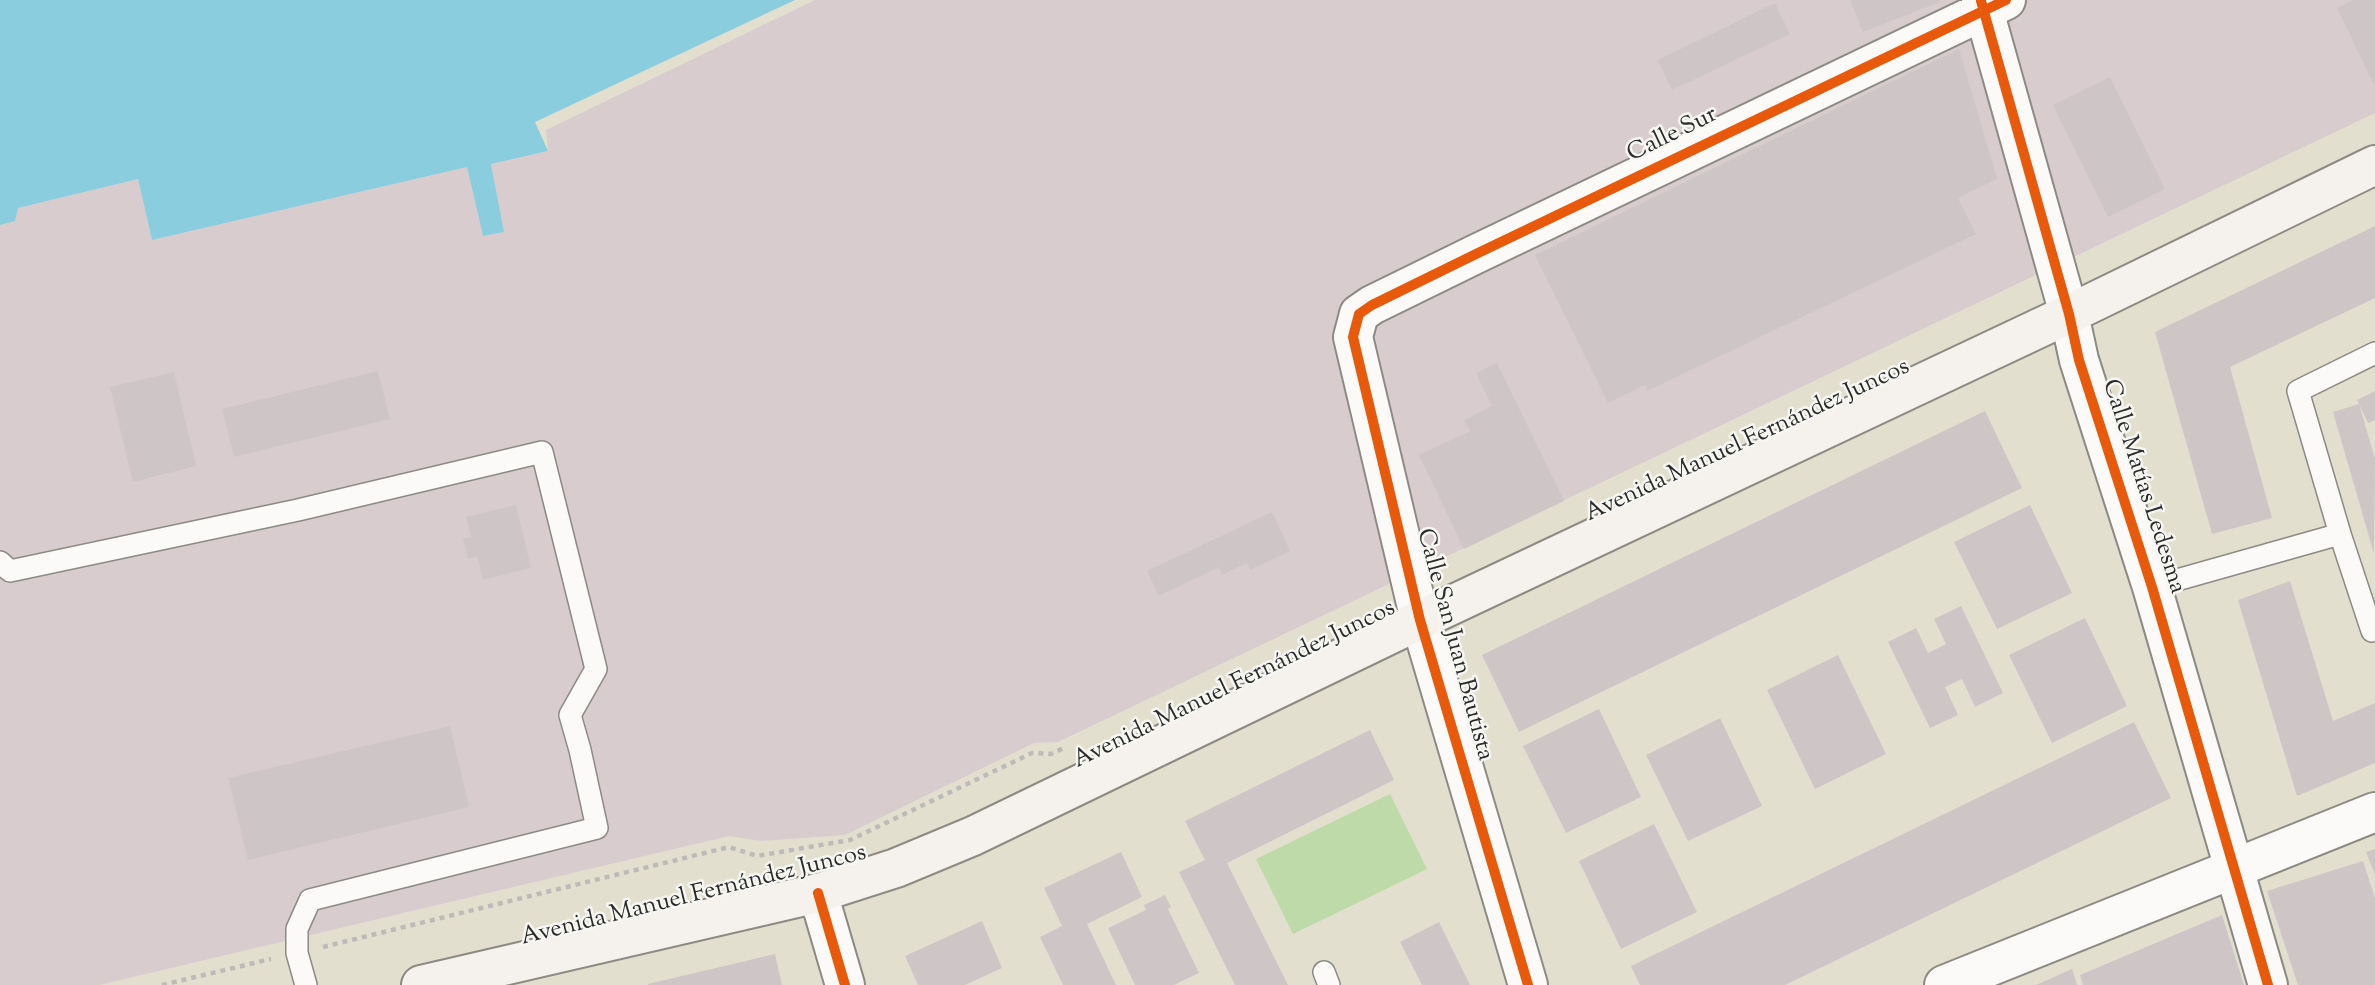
<!DOCTYPE html>
<meta charset="utf-8">
<style>
body{margin:0}
canvas{display:block;background:#e2dfcf}
</style>
<canvas width="2375" height="985"></canvas>
<script>
const ctx = document.querySelector('canvas').getContext('2d');
ctx.lineJoin = 'round';
function paint(path, color) { ctx.fillStyle = color; ctx.fill(path, 'evenodd'); }
const poly = rows => new Path2D(rows.map(r => 'M' + r).join(''));
function trace(path, color, width, dash) { ctx.strokeStyle = color; ctx.lineWidth = width; ctx.lineCap = dash ? 'butt' : 'round'; ctx.setLineDash(dash || []); ctx.stroke(path); }
function drawText(font, color, halo, rows, align = 'center') {
  ctx.font = font + ' "Sorts Mill Goudy",serif'; ctx.lineWidth = 5; ctx.setLineDash([]); ctx.textBaseline = 'middle'; ctx.strokeStyle = halo; ctx.fillStyle = color; for (const [text, x, y, turn = 0] of rows) {
    ctx.save(); ctx.translate(x, y); ctx.rotate((+turn || 0) * Math.PI / 180); ctx.textAlign = isNaN(turn) ? turn : align; if (halo) ctx.strokeText(text, 0, 0); ctx.fillText(text, 0, 0); ctx.restore();
  }
}
paint(poly([
 [815,0,2375,0,2375,113,1058,742,1034,743,845,835,761,841,729,836,99,985,0,985,0,225,15,221,18,208,138,179,152,240,467,167,483,236,504,232,491,164,548,151,546,130]
]), '#d8cccf');
paint(poly([
 [1390,794,1427,869,1293,934,1256,859]
]), '#bedaa8');
paint(poly([
 [0,0,795,0,535,122,548,151,491,164,504,232,483,236,467,167,152,240,138,179,18,208,15,221,0,225]
]), '#8acdde');
paint(poly([
 [1850,0,1939,0,1940,2,1863,32],
 [2353,0,2375,0,2375,87,2337,8],
 [1775,3,1790,34,1672,90,1658,60],
 [1959,49,1997,179,1958,198,1976,234,1647,391,1645,385,1608,403,1535,255],
 [2110,77,2165,189,2108,217,2053,105],
 [2375,226,2375,298,2230,367,2272,518,2212,534,2155,332],
 [1497,363,1564,501,1464,549,1419,455,1470,431,1464,420,1492,406,1476,373],
 [378,371,390,419,234,457,222,409],
 [174,372,196,466,133,482,110,387],
 [2375,391,2375,420,2368,423,2357,400],
 [2359,404,2375,459,2374,554,2333,412],
 [1985,411,2022,488,1519,732,1482,655],
 [516,505,531,568,483,580,477,556,468,559,463,539,471,537,466,517],
 [2030,505,2072,593,1997,629,1954,542],
 [1272,512,1290,551,1250,570,1247,563,1222,575,1219,567,1159,596,1147,571],
 [2290,581,2333,721,2375,703,2375,763,2297,796,2238,600],
 [1961,606,2003,693,1975,707,1962,679,1945,687,1958,715,1930,728,1888,642,1916,628,1928,653,1946,644,1934,619],
 [2085,618,2127,706,2052,743,2009,655],
 [1838,655,1886,754,1815,789,1767,690],
 [1599,709,1641,797,1566,833,1523,746],
 [1720,718,1762,806,1688,841,1646,755],
 [2134,722,2171,798,1785,985,1640,985,1631,966],
 [450,726,469,807,248,860,228,778],
 [1370,730,1394,780,1227,863,1288,985,1235,985,1179,872,1205,860,1185,821],
 [1654,824,1697,912,1621,949,1579,861],
 [2375,849,2375,875,2366,852],
 [1121,852,1142,897,1087,924,1116,985,1063,985,1040,937,1062,926,1044,888],
 [2363,861,2375,898,2375,985,2298,985,2267,891],
 [1165,895,1171,907,1168,909,1199,973,1174,985,1135,985,1108,928,1146,910,1144,905],
 [2222,915,2244,985,2083,985,2080,975],
 [982,921,1002,968,965,985,918,985,905,956],
 [1439,922,1470,985,1422,985,1400,942],
 [775,954,782,985,648,985,648,984],
 [2072,969,2077,985,2036,985]
]), '#cec6c6');
const service = poly([
 [2340,534,2298,391,2375,353],
 [0,562,10,571,298,510,542,452,596,669,570,715,580,750,597,828,310,900,297,929,297,953,306,985],
 [2152,587,2340,534,2372,631,2375,629],
 [1324,972,1329,985]
]);
const minor = poly([
 [1981,0,2069,314,2079,360,2152,587,2268,985],
 [818,893,845,985],
 [1528,985,1420,620,1353,337,1359,314,1372,305,1476,254,2006,0],
 [1944,985,2375,812]
]);
const secondary = poly([
 [421,985,818,893,896,868,973,836,1420,620,2069,314,2375,165]
]);
trace(service, '#8c8b83', 24);
trace(minor, '#8c8b83', 42);
trace(secondary, '#8c8b83', 42);
trace(poly([
 [323,947,729,847,757,856,850,840,1032,753,1051,754,1066,747],
 [162,985,271,959]
]), '#bcbbb8', 4.5, [5, 5]);
trace(service, '#fbfaf8', 21);
trace(minor, '#fbfaf8', 38);
trace(secondary, '#f5f2ed', 38);
trace(poly([
 [1981,1,2069,314,2079,360,2152,587,2268,985],
 [818,893,845,985],
 [1528,985,1420,620,1353,337,1359,314,1372,305,1476,254,2006,0]
]), '#e8590c', 10);
drawText('24px', '#2b2b2b', '#f6f6f2', [
 ["Calle Sur",1673,136,-26],
 ["Avenida Manuel Fernández Juncos",1748,442,-25],
 ["Calle Matías Ledesma",2142,487,72],
 ["Calle San Juan Bautista",1453,645,75],
 ["Avenida Manuel Fernández Juncos",1235,686,-26],
 ["Avenida Manuel Fernández Juncos",694,897,-14]
]);
</script>
